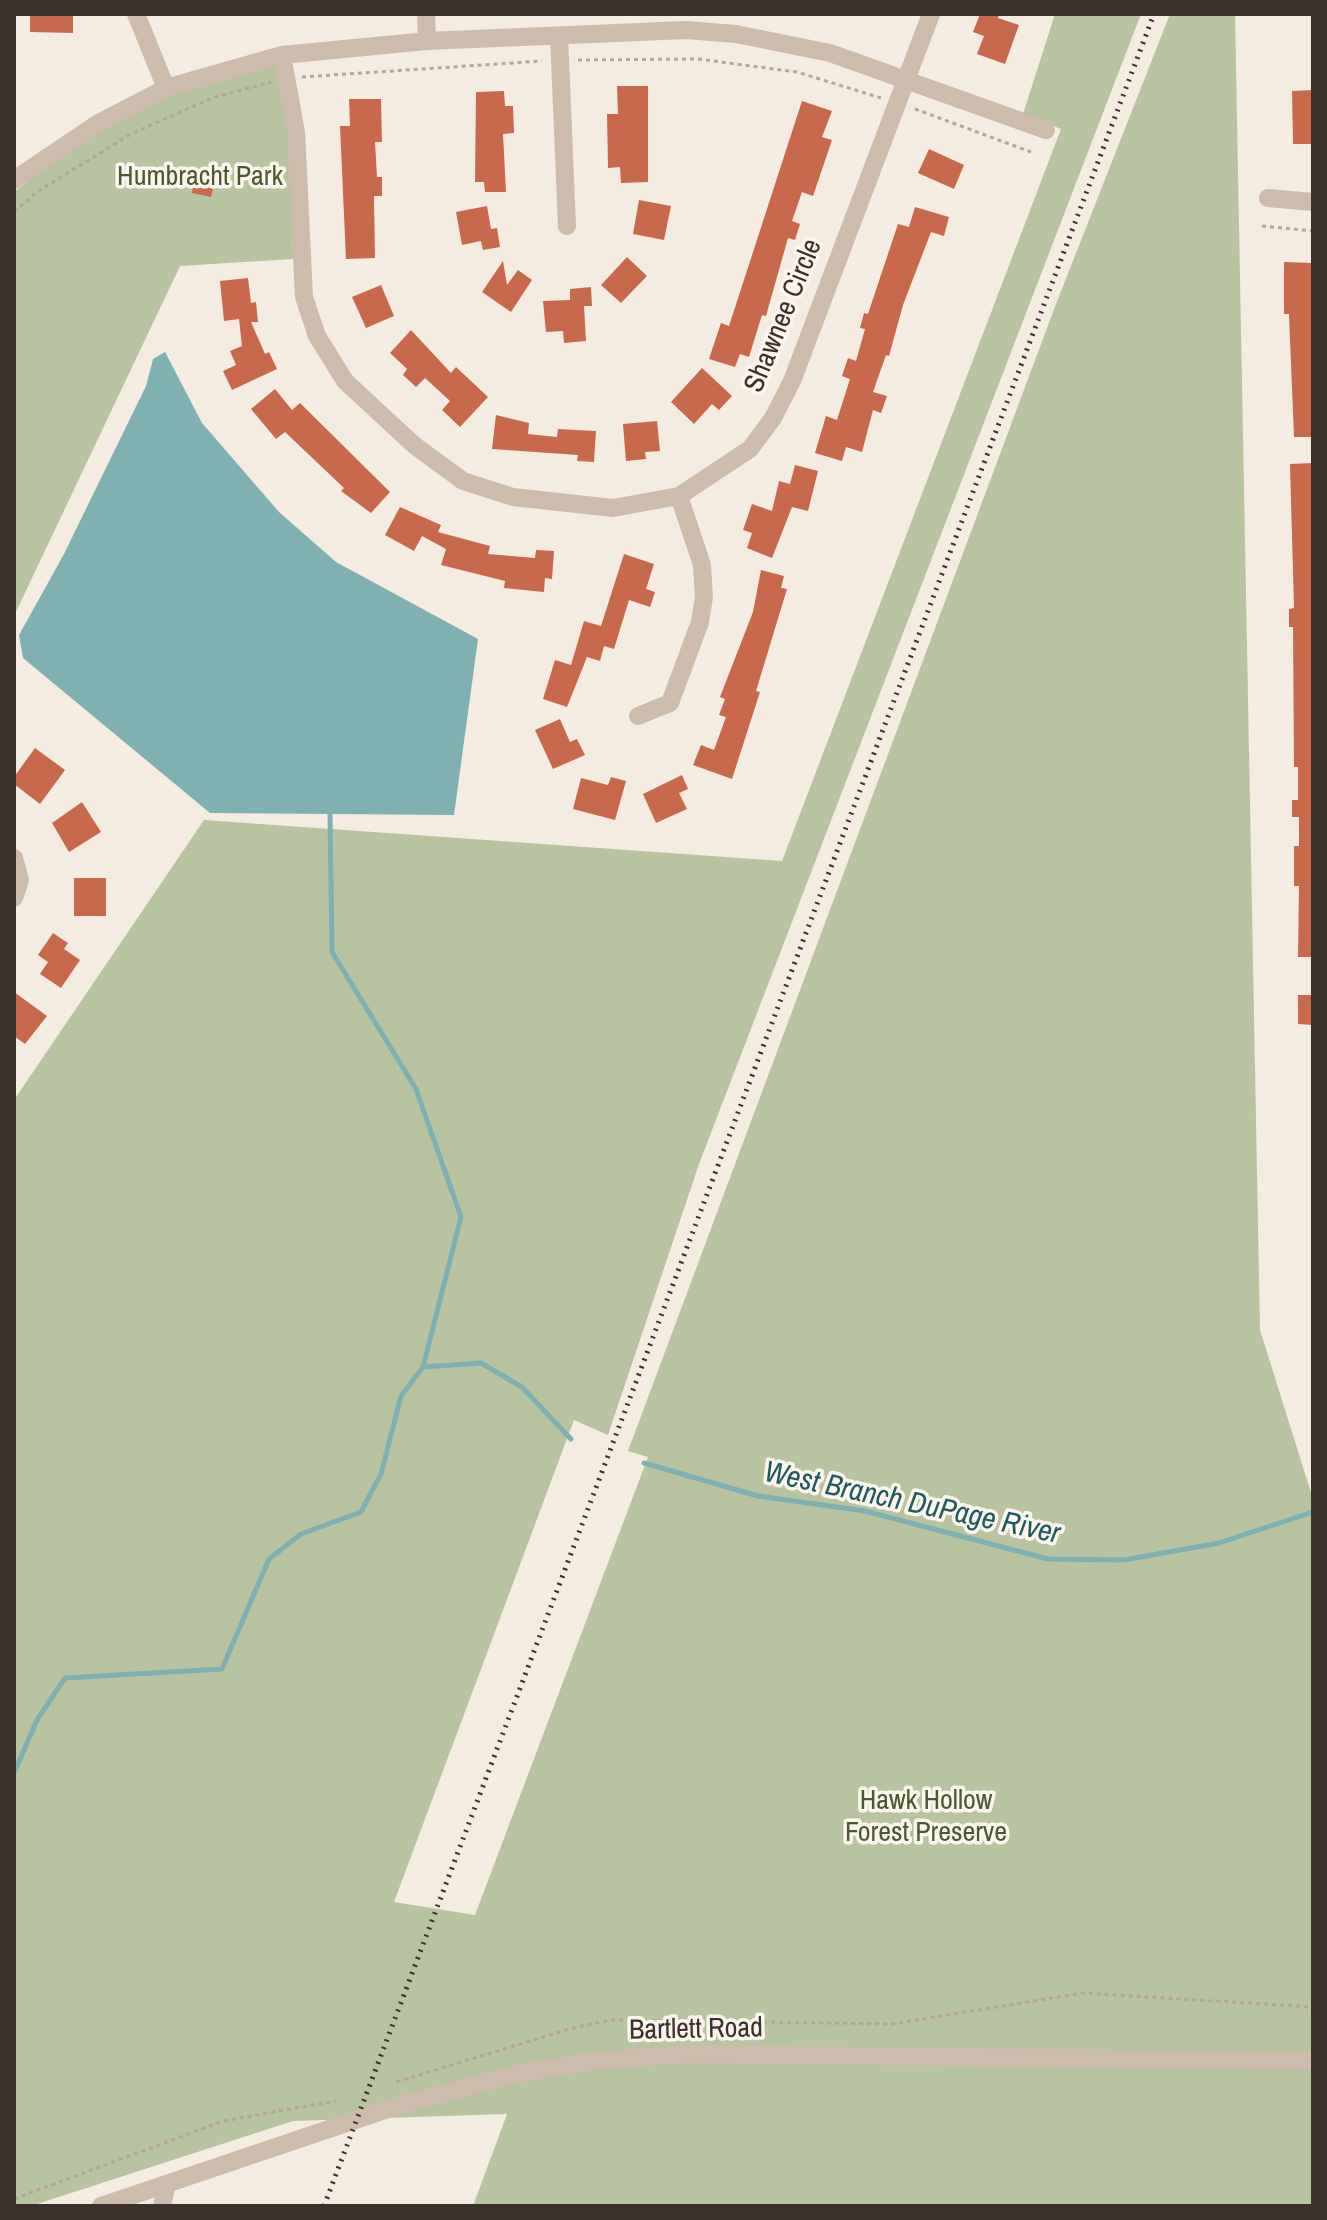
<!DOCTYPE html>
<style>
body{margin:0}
#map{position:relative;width:1327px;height:2220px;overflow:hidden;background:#f4ebe1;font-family:"Archivo Narrow",sans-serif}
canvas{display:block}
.frame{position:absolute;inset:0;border:16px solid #3b302b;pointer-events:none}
</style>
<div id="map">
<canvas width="1327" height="2220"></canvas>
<div class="frame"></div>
</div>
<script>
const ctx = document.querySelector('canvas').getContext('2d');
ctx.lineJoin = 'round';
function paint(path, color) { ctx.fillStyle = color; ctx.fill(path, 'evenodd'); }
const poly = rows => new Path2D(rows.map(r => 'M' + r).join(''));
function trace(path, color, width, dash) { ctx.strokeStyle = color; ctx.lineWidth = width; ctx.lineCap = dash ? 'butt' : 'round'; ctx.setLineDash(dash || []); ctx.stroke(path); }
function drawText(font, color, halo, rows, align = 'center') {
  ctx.font = font + ' "Archivo Narrow",sans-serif'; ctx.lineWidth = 7; ctx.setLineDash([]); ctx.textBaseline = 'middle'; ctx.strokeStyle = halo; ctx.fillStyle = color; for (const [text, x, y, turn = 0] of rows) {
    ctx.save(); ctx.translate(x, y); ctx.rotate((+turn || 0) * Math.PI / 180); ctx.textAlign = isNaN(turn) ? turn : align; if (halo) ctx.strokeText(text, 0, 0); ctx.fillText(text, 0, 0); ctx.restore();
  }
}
paint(poly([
 [1055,14,1141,14,699,1164,608,1435,574,1420,394,1902,475,1915,648,1457,628,1451,1056,304,1170,14,1235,14,1260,1330,1313,1499,1313,2206,473,2206,507,2114,293,2121,31,2206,14,2206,14,1100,204,820,782,861,1061,129,1023,114],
 [277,61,290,128,293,259,180,266,14,616,14,192,68,150,168,94]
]), '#b8c4a0');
paint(poly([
 [165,352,202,423,279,512,336,562,478,639,454,815,210,813,23,658,19,635,64,554,146,386,153,359]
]), '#7fb0b2');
trace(poly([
 [330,814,332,952,416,1089,461,1217,423,1367],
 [644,1463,758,1496,865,1511,1048,1559,1124,1560,1219,1543,1313,1512],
 [14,1773,37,1720,65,1678,222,1669,269,1559,301,1534,361,1512,381,1474,401,1396,423,1367,481,1363,522,1387,571,1439]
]), '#7fb0b2', 5);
paint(poly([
 [30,14,73,14,73,33,30,32],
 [980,14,999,14,998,18,1019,25,1005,64,977,54,984,36,973,32],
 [617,86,648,86,648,182,621,183,620,167,608,168,607,114,618,114],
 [1313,90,1313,144,1293,144,1292,91],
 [504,91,505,106,513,106,514,133,503,134,506,192,485,192,484,182,475,182,476,92],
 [349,99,381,99,382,142,375,142,377,177,382,177,382,196,374,196,375,258,346,259,340,126,350,126],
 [802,101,832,111,822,137,832,140,813,196,802,192,792,221,800,224,795,240,788,238,766,316,762,315,749,357,740,354,735,367,709,359,721,323,729,326],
 [929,149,964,165,954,189,918,173],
 [195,176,215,180,211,197,192,193],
 [639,200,671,206,664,240,633,234],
 [487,206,491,229,497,228,500,247,483,250,481,241,462,245,456,212],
 [915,207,949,217,944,236,931,232,903,305,889,356,886,355,873,392,887,396,881,413,873,410,862,452,846,447,842,461,815,453,826,416,837,420,850,379,842,376,848,358,856,361,865,329,860,328,864,313,868,314,898,224,909,227],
 [627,257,647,276,621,303,601,285],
 [503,261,507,285,518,270,532,280,511,312,482,292],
 [1284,262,1313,263,1313,437,1294,437,1289,314,1284,314],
 [248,278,251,303,256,302,258,322,251,322,265,354,269,352,277,369,232,390,223,371,236,365,230,351,242,346,239,319,224,321,220,281],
 [381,285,394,316,366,328,352,297],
 [591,287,592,306,584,306,586,341,564,343,563,331,546,332,543,301,570,300,570,289],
 [411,330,451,373,456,367,488,397,460,427,442,410,450,401,425,378,416,387,403,375,407,369,390,353],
 [702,368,732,396,719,410,712,404,694,424,671,402],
 [275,389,292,410,300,403,390,492,371,513,341,491,344,488,285,432,276,439,251,409],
 [496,415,529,423,528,434,557,437,558,429,596,431,594,462,577,461,578,455,492,449],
 [657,421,660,451,645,452,646,459,626,461,623,424],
 [1313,463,1313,957,1298,957,1299,886,1294,886,1294,846,1299,846,1299,817,1292,817,1292,800,1298,800,1298,767,1294,767,1293,627,1289,627,1289,609,1294,608,1290,464],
 [795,465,818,471,808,511,792,507,772,558,747,548,752,533,743,530,752,504,772,511,779,481,790,484],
 [400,507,441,525,438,532,490,546,488,554,535,558,536,550,554,551,552,579,545,578,544,592,504,588,505,581,441,565,446,549,422,536,414,551,385,535],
 [624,554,654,564,646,589,655,592,650,607,629,600,614,649,604,646,600,661,587,657,567,707,543,699,555,660,571,665,584,621,601,626],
 [761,570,784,576,781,588,787,589,756,691,760,692,732,779,693,765,701,745,714,750,726,717,719,715,725,699,720,697,753,612],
 [560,719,570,742,577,739,585,755,553,769,535,730],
 [35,748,65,770,40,804,14,784,14,777],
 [682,775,688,789,679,793,687,809,656,823,643,794],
 [611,777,626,781,615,820,573,809,581,778,608,785],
 [82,802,101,832,69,852,52,823],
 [74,878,106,878,106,916,74,916],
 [53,933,68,943,64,949,80,960,61,988,40,974,48,962,38,955],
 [14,992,47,1016,25,1044,14,1036],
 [1298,995,1313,995,1313,1025,1298,1024]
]), '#c8694b');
trace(poly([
 [578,60,698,59,797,72,881,98],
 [302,77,542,61],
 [915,109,1031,152],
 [14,212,37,192,131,134,212,98,271,82],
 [1262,226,1313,231],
 [396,2082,576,2027,613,2020,892,2024,1083,1993,1313,2007],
 [14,2199,223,2121,336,2101]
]), '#b9a596', 3, [4, 4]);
trace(poly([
 [136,14,166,88],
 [426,14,427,41],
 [559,36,567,226],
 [282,55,296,132,304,297,317,336,345,381,414,445,463,481,513,497,613,508,679,496,750,449,773,418,792,381,931,14],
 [14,180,97,124,166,88,282,55,427,41,686,30,736,34,830,53,1046,130],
 [1268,198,1313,202],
 [638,716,670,703,700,622,704,597,702,565,679,496],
 [14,858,20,880,14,898],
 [101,2206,400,2105,520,2073,595,2061,688,2054,1313,2061],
 [162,2206,167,2184]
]), '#cdbbac', 18);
trace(poly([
 [324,2206,1154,14]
]), '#3b302b', 5, [2, 6]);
drawText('28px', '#4a5a2e', '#fbf5ee', [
 ["Humbracht Park",200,177],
 ["Hawk Hollow",926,1801],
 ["Forest Preserve",926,1833]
]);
drawText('28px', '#3b302b', '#fbf5ee', [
 ["Shawnee Circle",784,316,-68],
 ["Bartlett Road",696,2030,-1]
]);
drawText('italic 30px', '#1f5a5e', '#fbf5ee', [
 ["West Branch DuPage River",912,1504,12]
]);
</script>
